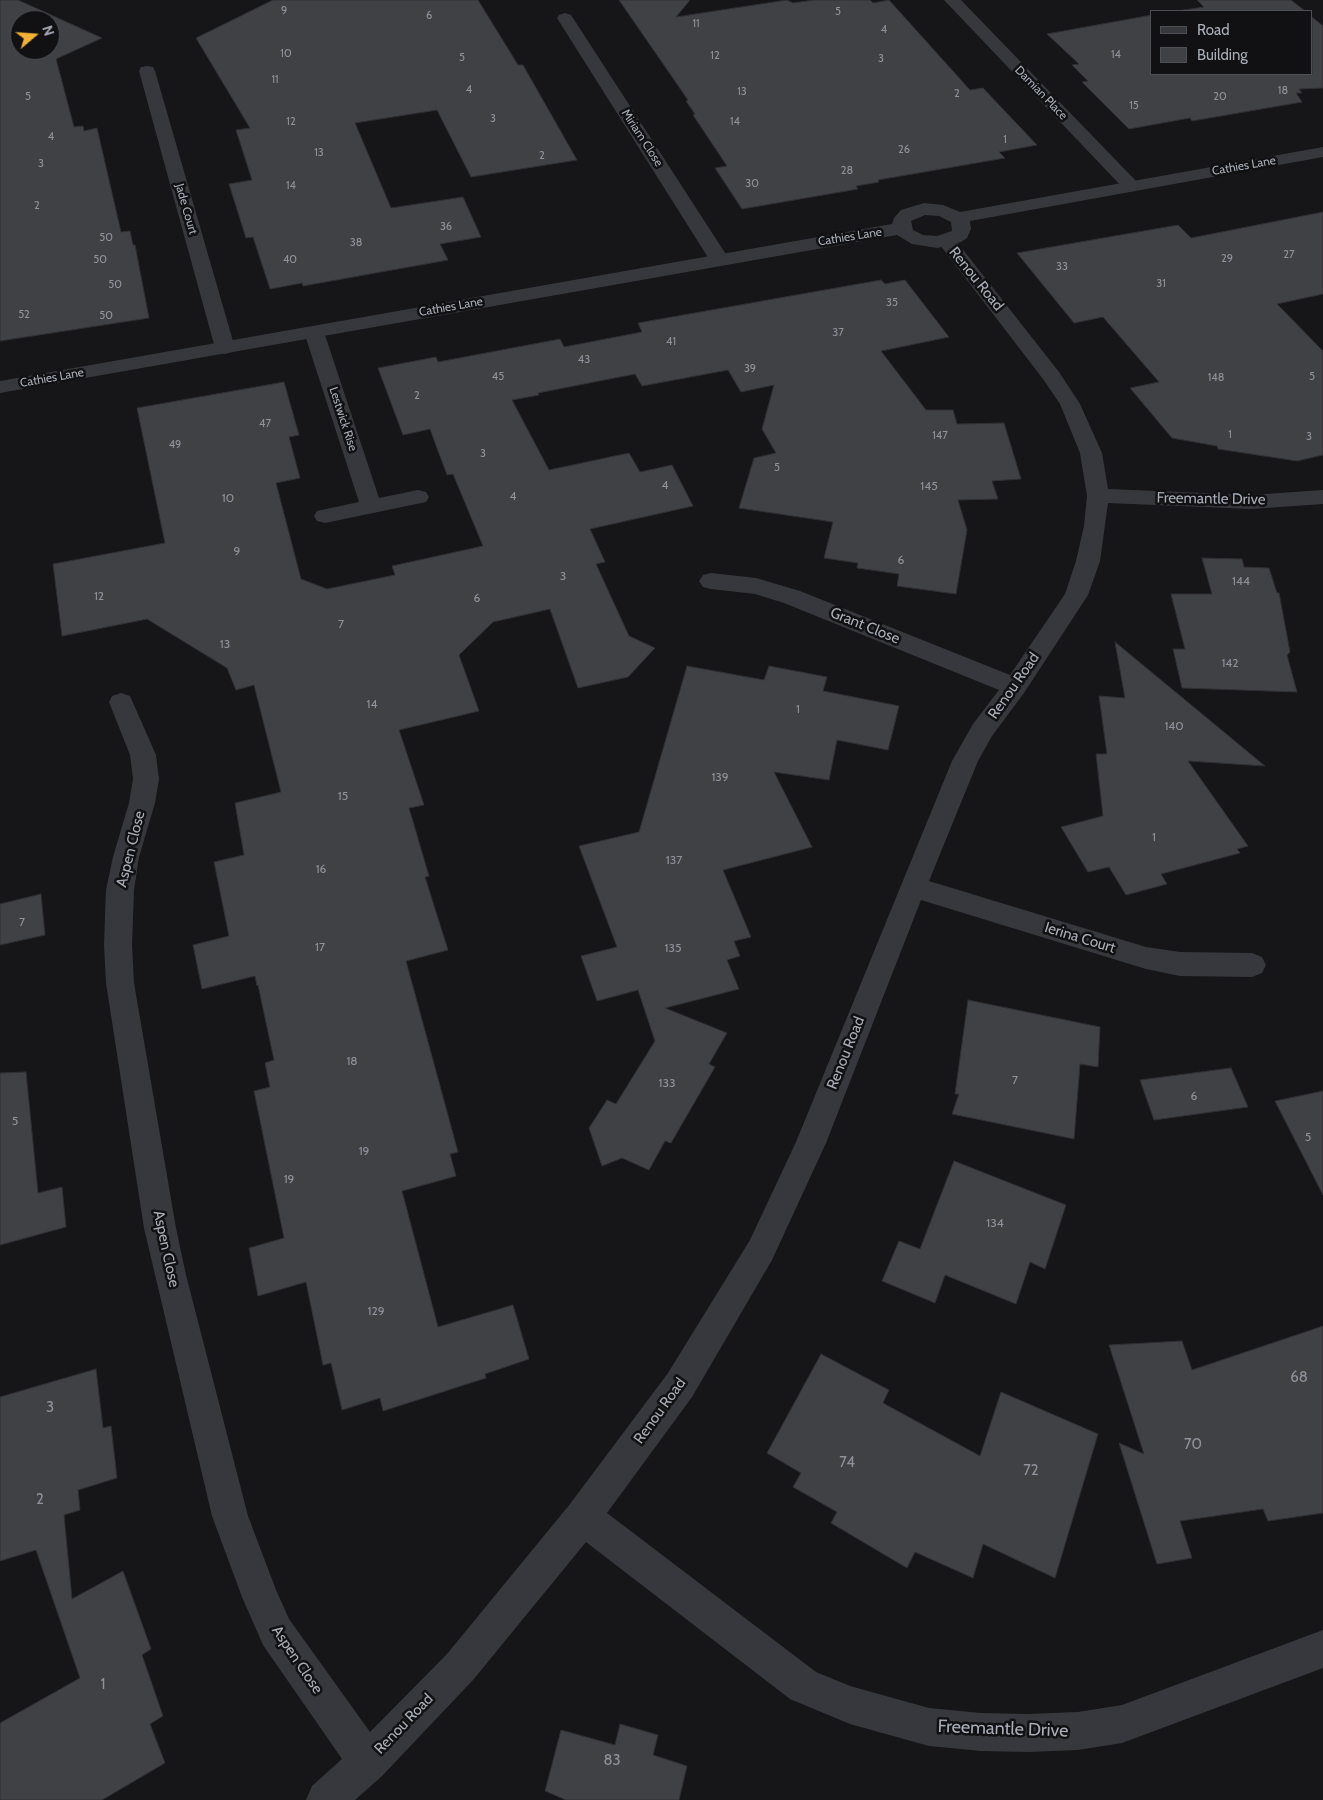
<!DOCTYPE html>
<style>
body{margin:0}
#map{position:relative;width:1323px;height:1800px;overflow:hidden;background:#161618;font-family:Cabin,sans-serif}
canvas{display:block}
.legend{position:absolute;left:1150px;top:10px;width:162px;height:65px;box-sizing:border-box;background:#111113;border:1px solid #4d4f55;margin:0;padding:6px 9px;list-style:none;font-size:15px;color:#a8adb8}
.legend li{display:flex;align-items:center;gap:10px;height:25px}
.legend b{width:25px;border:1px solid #4d4f55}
.north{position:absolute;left:10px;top:10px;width:50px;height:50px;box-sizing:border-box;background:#111113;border:1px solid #4d4f55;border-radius:50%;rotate:72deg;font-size:14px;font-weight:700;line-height:20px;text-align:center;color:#a8adb8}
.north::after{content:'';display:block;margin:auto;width:18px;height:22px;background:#f2b134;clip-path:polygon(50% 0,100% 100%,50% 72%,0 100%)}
</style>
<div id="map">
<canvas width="1323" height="1800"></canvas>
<ul class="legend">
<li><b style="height:6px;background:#37383d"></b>Road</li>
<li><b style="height:14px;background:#404145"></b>Building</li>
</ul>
<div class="north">N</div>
</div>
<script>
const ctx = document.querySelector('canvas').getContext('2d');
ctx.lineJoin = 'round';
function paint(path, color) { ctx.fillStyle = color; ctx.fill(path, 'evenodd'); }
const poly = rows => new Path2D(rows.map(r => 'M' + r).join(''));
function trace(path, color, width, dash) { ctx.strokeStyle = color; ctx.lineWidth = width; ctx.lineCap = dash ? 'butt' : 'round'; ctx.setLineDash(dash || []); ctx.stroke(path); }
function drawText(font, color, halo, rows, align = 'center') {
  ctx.font = font + ' Cabin,sans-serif'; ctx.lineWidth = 5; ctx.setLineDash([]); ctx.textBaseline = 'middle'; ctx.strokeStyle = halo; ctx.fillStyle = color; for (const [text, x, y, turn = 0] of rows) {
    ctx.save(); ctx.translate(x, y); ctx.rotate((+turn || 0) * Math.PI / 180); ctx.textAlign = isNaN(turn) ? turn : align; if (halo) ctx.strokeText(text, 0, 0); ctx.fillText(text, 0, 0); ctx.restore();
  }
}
const building = poly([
 [0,0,18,0,102,38,56,59,74,127,83,126,84,131,97,128,121,232,130,231,133,245,135,245,149,318,0,341,0,0],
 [20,20,50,20,50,50,20,50,20,20],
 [273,0,478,0,518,65,523,65,577,160,471,177,437,110,355,123,391,208,463,197,481,237,440,244,448,260,303,286,302,283,270,289,253,237,246,238,229,184,252,180,236,130,250,128,196,38,273,0],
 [619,0,690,0,676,17,787,0,793,3,814,0,870,0,873,3,889,0,970,90,983,88,1037,145,999,152,1005,158,878,180,879,182,856,186,858,189,742,209,715,168,727,166,693,115,695,114,686,101,688,100,619,0],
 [1197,0,1291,0,1305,11,1177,11,1204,7,1197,0],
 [1152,15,1152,74,1312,74,1312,17,1323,26,1323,88,1299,89,1302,93,1296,93,1302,102,1192,121,1190,118,1129,129,1082,82,1088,81,1072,65,1079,64,1047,34,1152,15],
 [1323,212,1323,294,1277,304,1323,351,1323,455,1297,461,1218,449,1217,446,1172,438,1130,388,1159,382,1103,317,1074,323,1017,253,1178,225,1191,238,1323,212],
 [881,280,885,284,905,280,949,337,881,351,926,410,953,410,957,424,1004,423,1021,479,992,481,998,499,958,500,967,530,956,594,897,586,899,574,857,568,858,563,824,558,833,522,739,508,754,458,776,453,762,429,774,385,741,392,728,370,642,386,635,374,538,393,539,395,512,400,549,470,629,453,640,472,672,465,693,506,590,529,605,562,596,564,629,636,655,648,628,677,578,688,550,609,493,622,459,655,479,711,399,730,424,805,409,808,429,876,425,877,448,950,406,961,458,1152,450,1154,456,1176,402,1191,438,1327,513,1305,529,1359,485,1374,486,1378,383,1411,380,1398,342,1410,331,1363,323,1365,306,1282,258,1296,249,1248,284,1238,254,1091,270,1087,265,1063,274,1060,258,985,257,986,255,976,202,989,193,945,229,936,214,862,244,855,235,803,281,792,254,685,236,690,227,668,147,619,62,636,53,564,165,543,137,408,284,382,299,435,289,437,300,478,276,483,301,579,327,589,395,575,392,566,483,546,453,474,447,475,430,429,403,435,378,368,436,357,438,362,560,339,564,347,642,332,638,323,881,280],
 [1202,558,1242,559,1244,567,1269,568,1277,593,1279,593,1290,652,1287,655,1297,692,1182,688,1173,649,1185,649,1171,594,1212,594,1202,558],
 [1115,642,1265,766,1188,761,1248,846,1237,849,1240,853,1161,874,1167,884,1126,895,1109,867,1088,872,1061,827,1103,816,1096,754,1107,754,1099,696,1125,698,1115,642],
 [687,666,764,680,769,666,827,677,823,691,899,706,888,750,837,740,829,780,774,772,812,847,723,870,751,937,734,941,740,956,727,960,739,989,665,1008,727,1033,709,1064,715,1067,671,1143,665,1141,649,1170,622,1158,602,1166,589,1128,607,1100,616,1104,655,1041,638,990,597,1001,581,956,617,947,579,846,639,832,687,666],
 [41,894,45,935,0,945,0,904,41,894],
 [968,1000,1100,1027,1098,1067,1080,1064,1074,1139,952,1114,959,1094,955,1094,968,1000],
 [1231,1068,1248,1107,1154,1120,1140,1080,1231,1068],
 [26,1072,38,1193,62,1187,66,1227,0,1245,0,1073,26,1072],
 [1323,1091,1323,1195,1275,1101,1323,1091],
 [954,1161,1066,1205,1045,1269,1030,1262,1016,1304,945,1275,935,1303,882,1281,899,1241,920,1249,954,1161],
 [1323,1326,1323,1513,1268,1521,1263,1509,1180,1521,1192,1558,1157,1564,1119,1443,1144,1454,1109,1345,1182,1341,1192,1370,1323,1326],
 [821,1354,889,1390,883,1403,980,1456,1001,1392,1098,1434,1055,1578,983,1544,973,1578,915,1552,907,1568,831,1523,837,1512,793,1487,801,1473,767,1453,821,1354],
 [96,1369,103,1428,111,1426,117,1478,78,1490,80,1510,64,1515,72,1599,123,1571,151,1649,142,1655,163,1716,150,1724,165,1763,102,1800,0,1800,0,1723,80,1678,36,1550,0,1561,0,1397,96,1369],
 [620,1724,658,1735,653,1755,687,1766,679,1800,566,1800,545,1791,561,1730,615,1745,620,1724]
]);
paint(building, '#404145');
trace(building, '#303034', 1);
paint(poly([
 [944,0,961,0,1137,182,1140,186,1137,190,1131,191,1125,190,944,0],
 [565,13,571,15,573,18,729,259,726,263,719,265,712,263,709,259,557,18,559,15,565,13],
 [147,66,153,67,155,71,235,348,232,352,225,354,218,352,215,348,139,71,141,67,147,66],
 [946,235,953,237,1059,372,1080,404,1102,453,1108,489,1251,495,1323,490,1323,504,1251,509,1108,503,1100,561,1088,595,1024,693,992,736,978,761,929,881,1146,947,1180,952,1252,953,1262,957,1266,965,1262,973,1252,977,1180,976,1146,969,921,900,826,1143,772,1260,692,1397,607,1513,816,1672,850,1686,929,1708,981,1713,1028,1714,1078,1712,1122,1705,1323,1630,1323,1668,1122,1743,1078,1750,1028,1752,981,1751,929,1746,850,1724,790,1699,586,1542,473,1680,382,1776,355,1800,306,1800,312,1786,342,1759,263,1645,242,1597,212,1516,144,1228,106,983,104,945,106,890,113,857,129,803,133,779,130,755,109,702,112,696,121,693,130,696,156,755,159,779,155,803,139,857,134,890,132,945,134,983,176,1228,186,1275,248,1516,276,1590,289,1619,370,1732,447,1654,570,1504,668,1373,750,1240,796,1142,952,761,973,724,999,690,784,603,755,594,711,589,703,587,699,581,703,575,711,573,756,578,800,591,1010,675,1065,594,1076,561,1084,526,1087,496,1080,453,1060,404,1043,379,937,241,939,237,946,235],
 [314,326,321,328,324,332,379,498,418,490,426,492,429,497,426,502,325,523,317,521,314,516,317,511,359,502,304,332,307,328,314,326]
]), '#37383d');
paint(poly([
 [1323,147,1323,157,970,221,971,229,967,238,961,242,937,248,912,244,897,235,0,393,0,381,892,224,894,218,901,210,924,203,943,205,960,212,1323,147],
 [925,215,939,216,951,222,952,231,937,236,923,235,913,230,911,221,925,215]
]), '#37383d');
drawText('11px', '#8e929b', null, [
 ["9",284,11],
 ["5",838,12],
 ["6",429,16],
 ["11",696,24],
 ["4",884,30],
 ["10",286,54],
 ["14",1116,55],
 ["12",715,56],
 ["5",462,58],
 ["3",881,59],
 ["11",275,80],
 ["4",469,90],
 ["18",1283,91],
 ["13",742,92],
 ["2",957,94],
 ["5",28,97],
 ["20",1220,97],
 ["15",1134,106],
 ["3",493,119],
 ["12",291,122],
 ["14",735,122],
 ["4",51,137],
 ["1",1005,140],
 ["26",904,150],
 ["13",319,153],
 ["2",542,156],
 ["3",41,164],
 ["28",847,171],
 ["30",752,184],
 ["14",291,186],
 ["2",37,206],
 ["36",446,227],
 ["50",106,238],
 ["38",356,243],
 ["27",1289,255],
 ["29",1227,259],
 ["50",100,260],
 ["40",290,260],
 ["33",1062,267],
 ["31",1161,284],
 ["50",115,285],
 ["35",892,303],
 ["52",24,315],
 ["50",106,316],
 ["37",838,333],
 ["41",671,342],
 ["43",584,360],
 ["39",750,369],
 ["45",498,377],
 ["5",1312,377],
 ["148",1216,378],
 ["2",417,396],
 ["47",265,424],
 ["1",1230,435],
 ["147",940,436],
 ["3",1309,437],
 ["49",175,445],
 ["3",483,454],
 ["5",777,468]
]);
drawText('12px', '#a8adb8', '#111113', [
 ["Damian Place",1041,93,46],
 ["Miriam Close",642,138,57],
 ["Cathies Lane",1244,166,-10],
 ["Jade Court",186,209,74],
 ["Cathies Lane",850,237,-9],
 ["Cathies Lane",451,307,-10],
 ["Cathies Lane",52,378,-10],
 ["Lestwick Rise",343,419,72]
]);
drawText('12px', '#8e929b', null, [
 ["4",665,485],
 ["145",929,486],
 ["4",513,496],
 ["10",228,498],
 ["9",237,551],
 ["6",901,560],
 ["3",563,576],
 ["144",1241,581],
 ["12",99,596],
 ["6",477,598],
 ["7",341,624],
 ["13",225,644],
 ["142",1230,663],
 ["14",372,704],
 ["1",798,709],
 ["140",1174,726],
 ["139",720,777],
 ["15",343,796],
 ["1",1154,837],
 ["137",674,860],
 ["16",321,869],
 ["7",22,922],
 ["17",320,947],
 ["135",673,948],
 ["18",352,1061],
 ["7",1015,1080],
 ["133",667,1083],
 ["6",1194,1096],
 ["5",15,1121],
 ["5",1308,1137],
 ["19",364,1151],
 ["19",289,1179],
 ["134",995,1223],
 ["129",376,1311]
]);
drawText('15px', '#a8adb8', '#111113', [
 ["Renou Road",976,279,51],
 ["Freemantle Drive",1211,499,1],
 ["Grant Close",865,626,22],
 ["Renou Road",1014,686,-55],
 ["Aspen Close",131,849,-76],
 ["Ierina Court",1080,938,17],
 ["Renou Road",846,1053,-68],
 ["Aspen Close",166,1249,78],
 ["Renou Road",660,1411,-54],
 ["Aspen Close",297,1660,56],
 ["Renou Road",404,1724,-46]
]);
drawText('15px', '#8e929b', null, [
 ["68",1299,1378],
 ["3",50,1408],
 ["70",1193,1445],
 ["74",847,1463],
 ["72",1031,1471],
 ["2",40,1500],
 ["1",103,1685],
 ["83",612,1761]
]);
drawText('18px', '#a8adb8', '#111113', [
 ["Freemantle Drive",1003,1729,2]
]);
</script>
